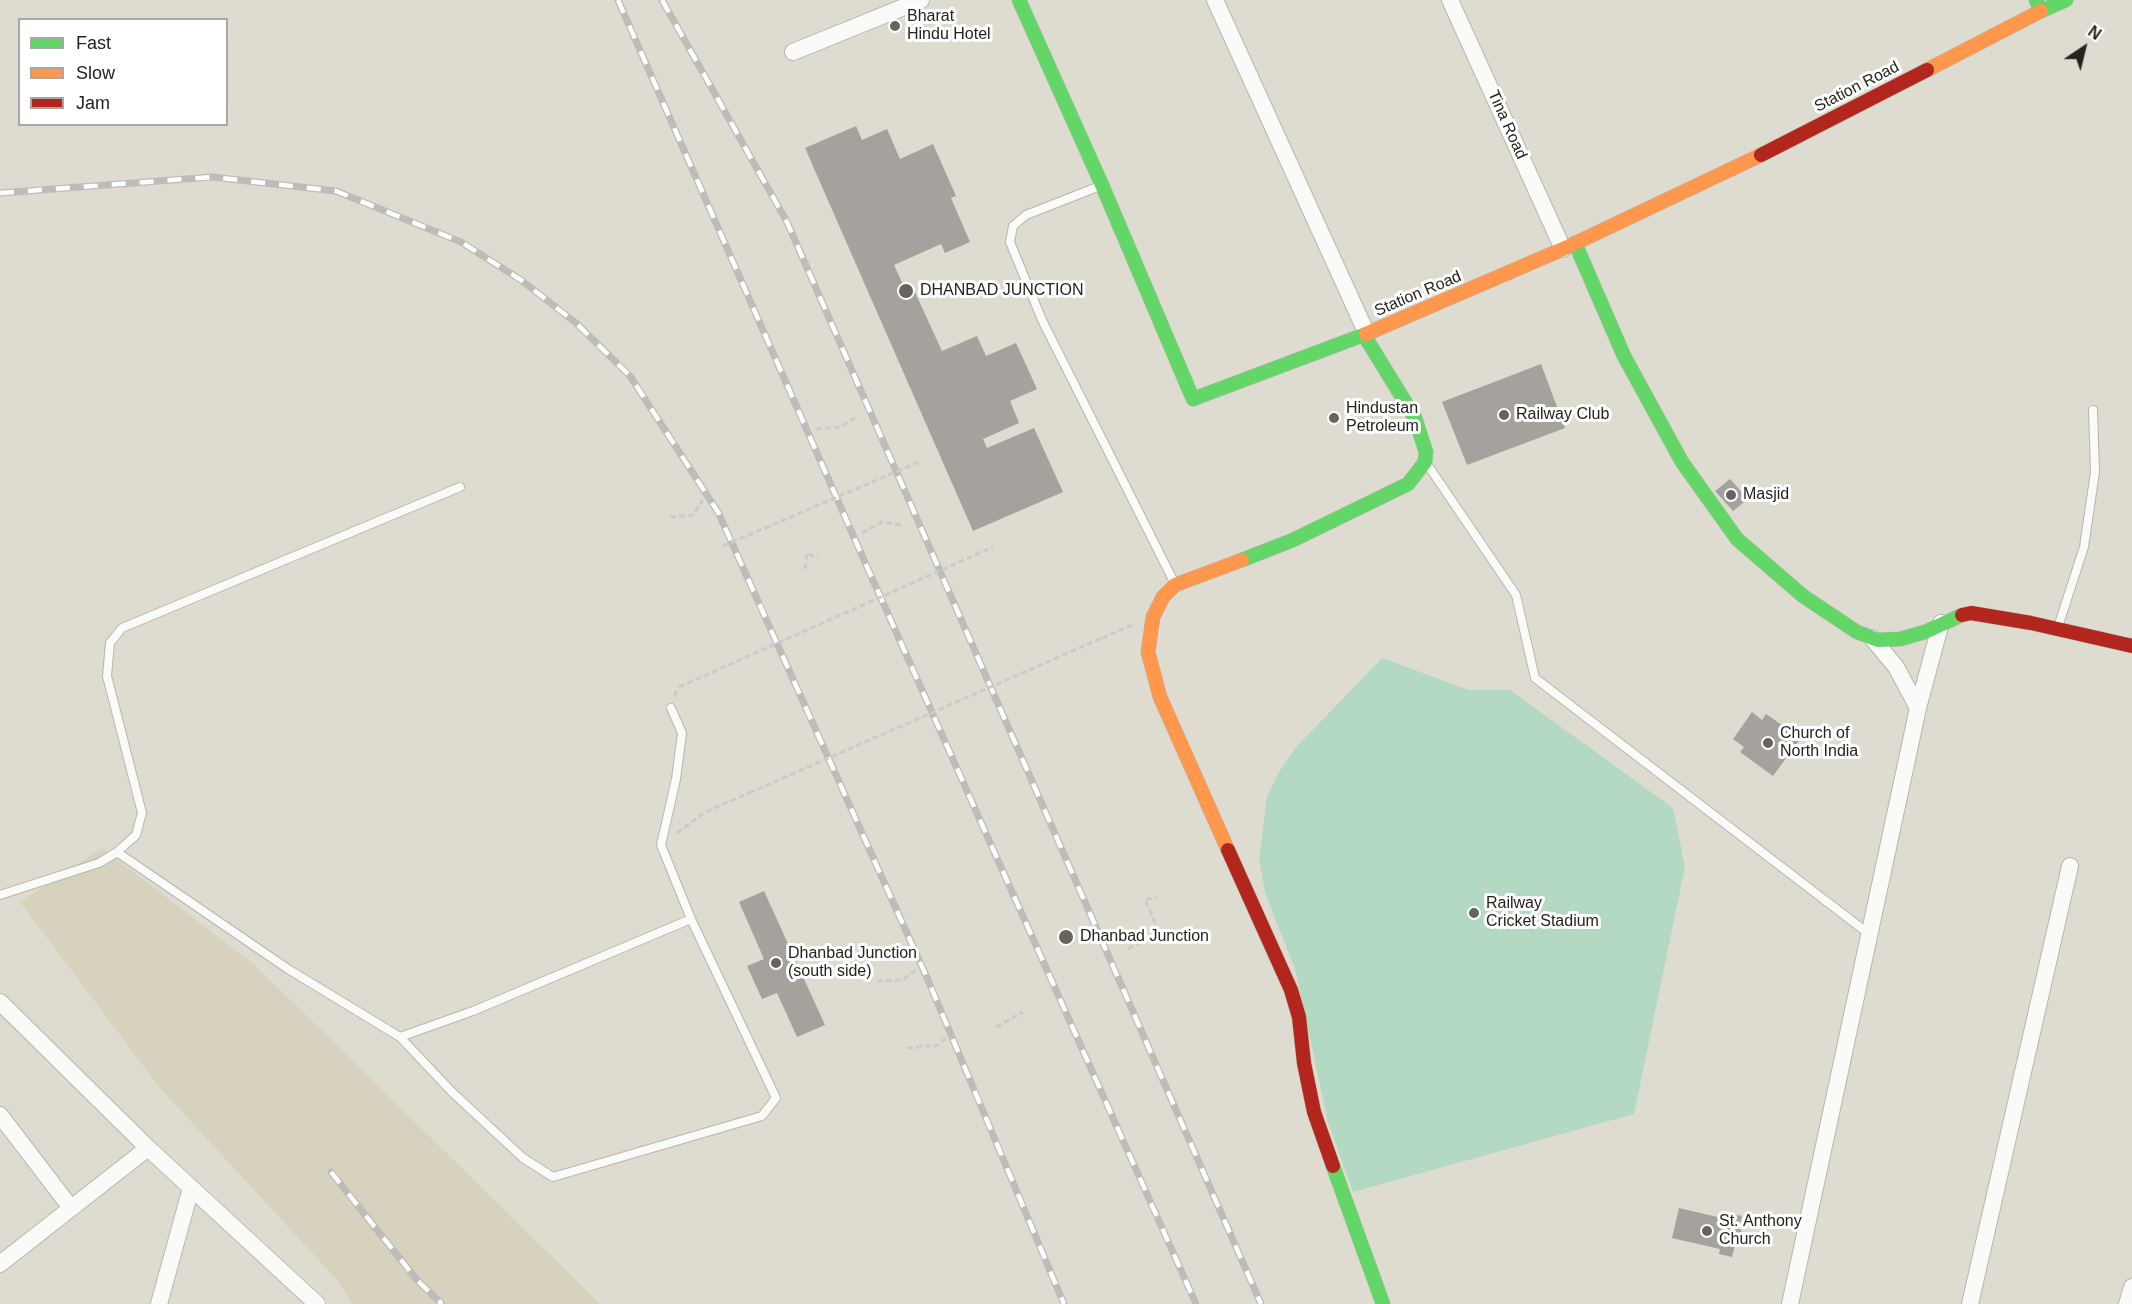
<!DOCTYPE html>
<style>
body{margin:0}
#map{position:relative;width:2132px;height:1304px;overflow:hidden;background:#dedcd0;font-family:Helvetica,sans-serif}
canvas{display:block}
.legend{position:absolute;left:18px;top:18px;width:210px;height:108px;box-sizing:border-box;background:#fff;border:2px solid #a8a7a4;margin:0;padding:8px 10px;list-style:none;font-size:18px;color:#25231c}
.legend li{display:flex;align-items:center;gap:12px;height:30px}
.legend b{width:30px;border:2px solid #a8a7a4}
.north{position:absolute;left:2054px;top:18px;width:60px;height:60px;-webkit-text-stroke:4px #fff;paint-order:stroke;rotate:35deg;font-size:16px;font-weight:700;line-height:24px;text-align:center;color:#25231c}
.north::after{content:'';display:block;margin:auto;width:21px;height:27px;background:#25231c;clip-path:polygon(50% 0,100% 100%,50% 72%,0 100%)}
</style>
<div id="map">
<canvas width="2132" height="1304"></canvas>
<ul class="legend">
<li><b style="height:8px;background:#63d668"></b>Fast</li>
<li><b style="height:8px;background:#ff974d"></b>Slow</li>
<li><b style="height:8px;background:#b3261e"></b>Jam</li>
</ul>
<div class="north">N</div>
</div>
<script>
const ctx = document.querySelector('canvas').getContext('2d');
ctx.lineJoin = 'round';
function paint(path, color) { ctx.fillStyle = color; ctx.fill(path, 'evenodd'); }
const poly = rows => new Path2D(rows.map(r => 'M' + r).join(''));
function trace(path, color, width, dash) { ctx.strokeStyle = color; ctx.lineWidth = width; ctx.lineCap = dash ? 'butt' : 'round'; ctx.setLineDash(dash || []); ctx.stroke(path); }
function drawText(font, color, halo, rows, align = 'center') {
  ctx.font = font + ' Helvetica,sans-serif'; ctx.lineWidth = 6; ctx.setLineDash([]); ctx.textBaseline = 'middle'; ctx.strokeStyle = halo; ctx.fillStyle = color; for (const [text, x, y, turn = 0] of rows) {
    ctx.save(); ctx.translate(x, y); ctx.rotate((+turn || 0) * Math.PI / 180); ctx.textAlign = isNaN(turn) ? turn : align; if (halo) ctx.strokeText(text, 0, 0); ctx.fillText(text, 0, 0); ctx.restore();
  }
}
paint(poly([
 [102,848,256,966,600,1304,352,1304,338,1281,160,1088,20,902]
]), '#d6d2bd');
paint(poly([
 [1382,658,1469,690,1510,690,1673,808,1685,867,1634,1114,1353,1192,1328,1122,1295,969,1265,893,1259,859,1267,797,1279,772,1297,746]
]), '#b4d9c3');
paint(poly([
 [856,126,862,140,887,129,900,159,933,144,956,196,951,198,970,242,945,253,941,244,894,265,906,291,913,288,942,351,977,336,986,356,1016,343,1037,389,1010,401,1019,423,983,439,987,448,1034,428,1063,492,973,531,805,148],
 [1541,364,1565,428,1467,465,1442,402],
 [1730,479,1748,499,1733,511,1715,491],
 [1752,712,1762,720,1766,714,1801,738,1773,776,1740,752,1744,747,1733,739],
 [764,891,825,1025,797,1037,777,993,762,999,747,966,764,959,739,902],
 [1679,1208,1726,1219,1728,1213,1742,1216,1739,1228,1743,1233,1741,1242,1735,1245,1732,1257,1719,1254,1720,1249,1672,1238]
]), '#a5a19d');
const lane = poly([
 [1100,186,1026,215,1013,226,1010,242,1042,320,1174,582],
 [1427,464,1516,595,1535,678,1869,934],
 [2058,627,2084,547,2095,472,2093,410],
 [671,708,682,733,676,779,661,845,691,919],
 [117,852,288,969,400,1037,452,1092,523,1158,553,1177,762,1116,776,1098,691,919,473,1011,400,1037],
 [0,895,99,863,117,852,136,835,142,813,107,676,110,643,122,628,460,487]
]);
const street = poly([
 [1215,0,1367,334],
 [1450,0,1563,249],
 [793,52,921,0],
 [1872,638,1896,667,1918,708,1941,623],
 [0,1002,148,1148,0,1264],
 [0,1115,71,1208],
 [148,1148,317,1304],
 [159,1304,191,1188],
 [1790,1304,1918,708],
 [1970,1304,2070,866],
 [2127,1304,2132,1287]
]);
const fast = poly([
 [1019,0,1102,185,1193,399,1366,334],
 [2036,0,2041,11,2066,0],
 [1575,243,1624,356,1682,462,1737,539,1803,596,1857,632,1878,640,1900,639,1925,632,1962,615],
 [1242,560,1293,540,1408,484,1425,462,1426,452,1415,418,1364,335],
 [1333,1166,1383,1304]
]);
const slow = poly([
 [1927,70,2041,11],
 [1366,334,1563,249,1761,155],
 [1228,850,1160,697,1148,652,1153,617,1163,597,1175,585,1242,560]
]);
const jam = poly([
 [1761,155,1927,70],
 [1962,615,1971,613,2031,623,2132,646],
 [1228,850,1291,990,1299,1017,1304,1063,1314,1112,1333,1166]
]);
trace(lane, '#b8b6ac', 10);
trace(street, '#b8b6ac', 18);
trace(fast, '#b8b6ac', 15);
trace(slow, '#b8b6ac', 15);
trace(jam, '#b8b6ac', 15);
trace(poly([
 [816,429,840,427,855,418],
 [670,517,693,515,703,500],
 [862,533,882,522,901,525],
 [805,569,807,553,818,558],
 [1102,638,1132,625],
 [674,696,679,687],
 [677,833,705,812,749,793],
 [1128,949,1159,932,1145,899,1157,898],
 [877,981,903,980,917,969],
 [996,1027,1023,1012],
 [907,1048,938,1045,947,1037]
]), '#cccbc8', 3, [6, 3]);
trace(lane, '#fafaf8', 8);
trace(street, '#fafaf8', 16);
trace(fast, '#63d668', 14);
trace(slow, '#ff974d', 14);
trace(jam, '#b3261e', 14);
const rail = poly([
 [618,0,860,551,1196,1304],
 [662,0,787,222,1261,1304],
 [0,193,212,177,336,191,461,242,521,280,576,323,630,376,718,512,928,980,1064,1304],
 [331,1172,417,1280,442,1304]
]);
trace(rail, '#bdbcb9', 7);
trace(rail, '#fff', 4.5, [14]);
trace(poly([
 [723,546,919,462],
 [679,687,993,547],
 [749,793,1102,638]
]), '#cccbc8', 3, [6, 3]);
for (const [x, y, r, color] of [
 [895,26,6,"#66645b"],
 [906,291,8,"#66645b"],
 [1504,415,6,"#66645b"],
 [1334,418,6,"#66645b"],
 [1731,495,6,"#66645b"],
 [1768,743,6,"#66645b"],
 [1474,913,6,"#66645b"],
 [1066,937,8,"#66645b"],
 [776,963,6,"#66645b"],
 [1707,1231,6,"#66645b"]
]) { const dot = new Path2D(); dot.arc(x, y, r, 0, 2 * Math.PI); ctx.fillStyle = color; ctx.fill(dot); trace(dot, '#fff', 2); }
drawText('16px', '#25231c', '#fff', [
 ["Bharat",907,17],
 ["Hindu Hotel",907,35],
 ["DHANBAD JUNCTION",920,291],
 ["Hindustan",1346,409],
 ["Petroleum",1346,427],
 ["Railway Club",1516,415],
 ["Masjid",1743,495],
 ["Church of",1780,734],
 ["North India",1780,752],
 ["Railway",1486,904],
 ["Cricket Stadium",1486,922],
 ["Dhanbad Junction",1080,937],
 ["Dhanbad Junction",788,954],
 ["(south side)",788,972],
 ["St. Anthony",1719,1222],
 ["Church",1719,1240]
], 'left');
drawText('16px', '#25231c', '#fff', [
 ["Station Road",1857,87,-27],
 ["Tina Road",1507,125,66],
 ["Station Road",1418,294,-23]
]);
</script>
